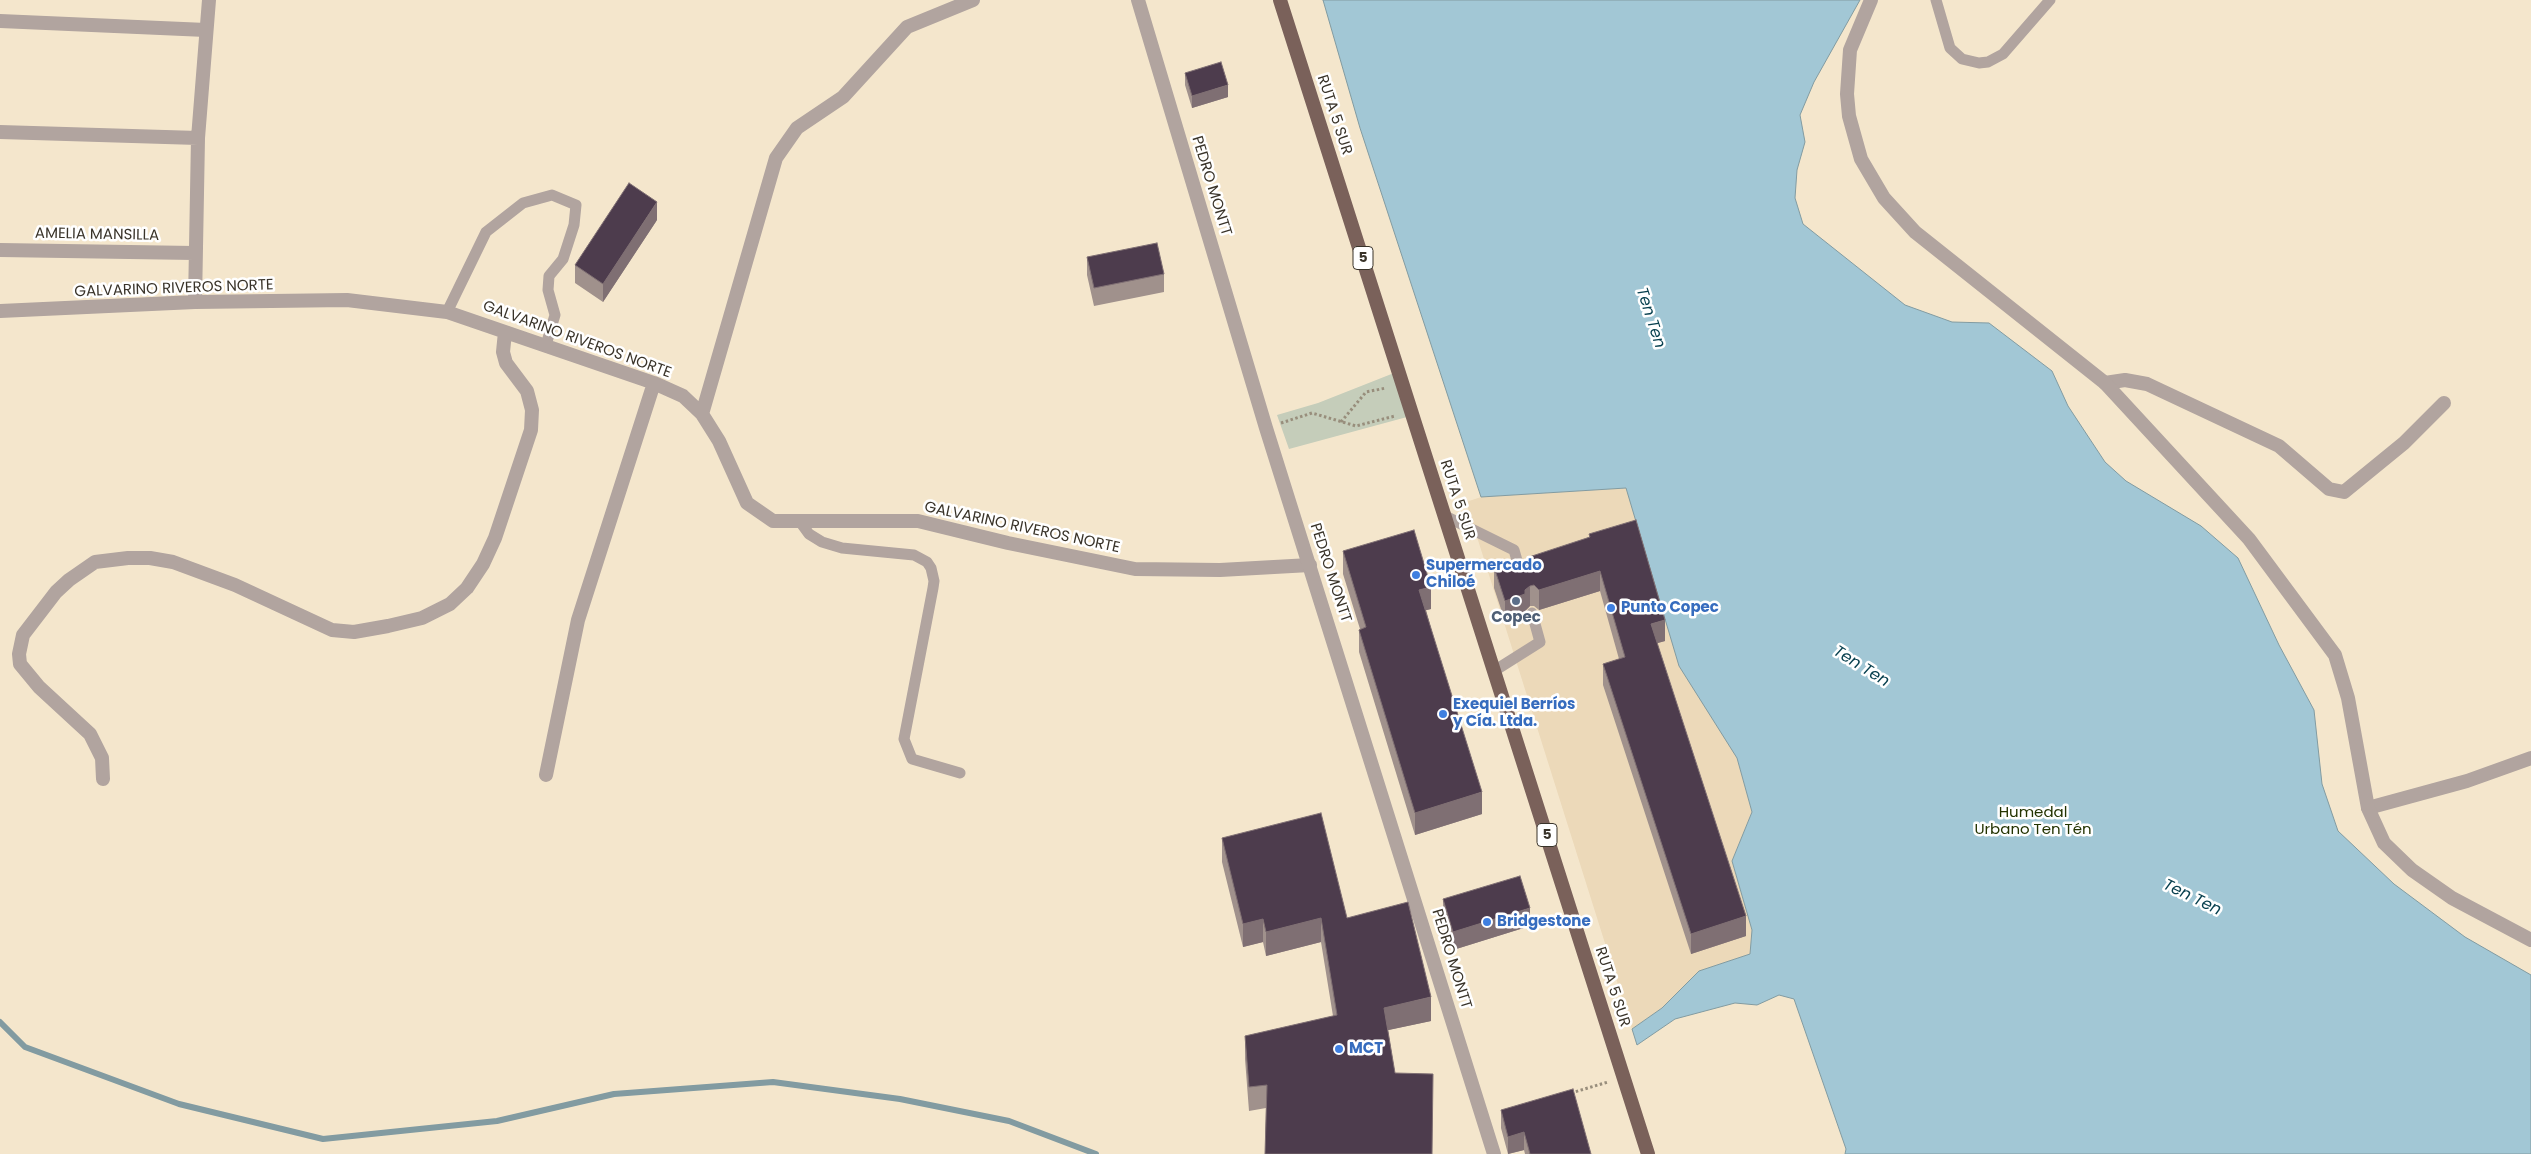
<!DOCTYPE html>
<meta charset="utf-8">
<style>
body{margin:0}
canvas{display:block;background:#f4e6cc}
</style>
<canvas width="2531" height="1154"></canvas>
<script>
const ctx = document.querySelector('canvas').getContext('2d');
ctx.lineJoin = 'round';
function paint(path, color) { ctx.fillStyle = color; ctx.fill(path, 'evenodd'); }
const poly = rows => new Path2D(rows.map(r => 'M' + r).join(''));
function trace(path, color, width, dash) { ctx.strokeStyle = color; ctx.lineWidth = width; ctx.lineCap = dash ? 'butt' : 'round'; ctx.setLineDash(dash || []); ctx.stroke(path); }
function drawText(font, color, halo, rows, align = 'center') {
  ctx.font = font + ' Poppins,sans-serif'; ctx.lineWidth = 5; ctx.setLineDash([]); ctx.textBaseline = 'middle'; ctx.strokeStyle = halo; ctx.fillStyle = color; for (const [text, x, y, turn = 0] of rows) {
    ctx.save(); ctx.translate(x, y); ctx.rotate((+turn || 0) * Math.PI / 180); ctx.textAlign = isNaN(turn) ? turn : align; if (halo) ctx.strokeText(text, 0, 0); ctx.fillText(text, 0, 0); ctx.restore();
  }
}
paint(poly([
 [1626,488,1737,758,1752,812,1732,861,1752,930,1750,954,1699,971,1662,1008,1632,1029,1466,502,1481,497]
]), '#ecd9b9');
paint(poly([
 [1394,373,1407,417,1289,449,1277,415,1318,403]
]), '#c5cdba');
const water = poly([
 [1323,0,1860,0,1814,82,1800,115,1805,142,1797,170,1795,198,1803,224,1905,305,1952,322,1989,323,2052,371,2068,406,2105,462,2126,481,2201,526,2238,558,2279,645,2314,710,2322,784,2338,831,2394,884,2465,937,2531,975,2531,1154,1845,1154,1846,1149,1794,999,1779,995,1757,1005,1735,1003,1675,1019,1637,1045,1632,1029,1662,1008,1699,971,1750,954,1752,930,1732,861,1752,812,1737,758,1679,666,1626,488,1481,497,1360,128,1323,0]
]);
paint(water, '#a2c7d5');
trace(water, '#829ba1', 1);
trace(poly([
 [0,1022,25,1047,179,1104,323,1139,497,1121,614,1094,773,1082,900,1099,1009,1121,1096,1154]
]), '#829ba1', 6);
trace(poly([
 [1341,422,1366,392,1386,388],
 [1281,423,1312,413,1356,426,1395,416],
 [1571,1093,1608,1082]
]), '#988e7c', 3, [2.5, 2.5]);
trace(poly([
 [1936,0,1950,48,1962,59,1979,63,1988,62,2003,54,2050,0],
 [447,312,486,232,523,203,552,195,576,205,574,225,563,259,549,276,548,290,555,315,546,345],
 [1445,516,1514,550,1522,578],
 [801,523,809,534,822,542,842,548,914,555,927,562,931,568,934,581,933,588,904,739,912,759,960,773],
 [1494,671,1540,642,1532,613]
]), '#b1a49f', 11);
trace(poly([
 [0,21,206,30],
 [0,132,198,138],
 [0,250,194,253],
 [195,302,198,138,209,0],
 [0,311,195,302,347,300,447,312,654,383,683,396,702,414,719,441,747,503,773,521,918,521,1008,543,1135,569,1220,570,1310,565],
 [2105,383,2125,380,2147,384,2279,446,2329,489,2344,492,2404,443,2444,403],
 [702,414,776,158,797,128,843,97,907,27,973,0],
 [546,775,578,620,654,383],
 [103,779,102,758,90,734,39,687,20,664,19,654,23,635,56,592,69,580,95,562,128,558,150,558,173,562,235,585,332,630,354,632,388,626,422,618,450,604,467,588,483,564,495,538,531,430,532,410,527,391,506,363,503,352,505,332],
 [2368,808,2467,781,2531,758]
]), '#b1a49f', 14);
trace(poly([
 [1138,0,1266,428,1494,1154],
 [1871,0,1850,50,1847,94,1849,116,1861,159,1884,198,1915,232,2105,383,2249,539,2335,655,2348,698,2368,808,2384,843,2412,870,2452,898,2531,940]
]), '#b1a49f', 14);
trace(poly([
 [1280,0,1648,1154]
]), '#7a615a', 14);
paint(poly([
 [1185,73,1228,97,1192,108,1185,85],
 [657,220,603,302,575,283,575,265],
 [1087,257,1164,274,1164,292,1094,306,1087,275],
 [1589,534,1665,641,1657,643,1746,936,1691,954,1603,685,1603,664,1619,659,1600,591,1539,610,1534,606,1530,606,1525,611,1525,615,1505,621,1494,588,1494,567,1524,566,1589,537],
 [1343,551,1431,609,1426,610,1482,814,1415,835,1359,652,1359,630,1360,629,1343,574],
 [1222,838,1347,918,1431,1021,1388,1030,1395,1073,1432,1154,1265,1154,1266,1108,1249,1111,1245,1059,1245,1036,1333,1016,1321,942,1266,956,1263,942,1243,947,1222,862],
 [1443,899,1530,926,1453,950,1443,917],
 [1501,1110,1591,1154,1525,1154,1524,1150,1508,1154,1501,1128]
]), '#a0918c');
paint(poly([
 [1228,85,1228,97,1192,108,1192,96],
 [657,202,657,220,603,302,603,284],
 [1600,571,1600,591,1539,610,1539,590],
 [1530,586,1530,606,1525,611,1525,615,1505,621,1505,601,1525,590],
 [1431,587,1431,609,1419,612,1419,590],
 [1665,620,1665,641,1651,645,1651,624],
 [1482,792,1482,814,1415,835,1415,813],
 [1530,908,1530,926,1453,950,1453,932],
 [1746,916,1746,936,1691,954,1691,934],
 [1321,918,1321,942,1266,956,1266,932],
 [1263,919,1263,942,1243,947,1243,924],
 [1431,997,1431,1021,1384,1031,1384,1008],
 [1524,1132,1524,1150,1508,1154,1508,1137]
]), '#7f6f73');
const building = poly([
 [1221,62,1228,85,1192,96,1185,73,1221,62],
 [629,183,657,202,603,284,575,265,629,183],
 [1157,243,1164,274,1094,288,1087,257,1157,243],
 [1636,520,1665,620,1651,624,1746,916,1691,934,1603,664,1625,657,1600,571,1539,590,1534,585,1530,586,1525,590,1525,594,1505,601,1494,567,1515,561,1520,566,1524,566,1529,561,1529,557,1590,537,1589,534,1636,520],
 [1414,530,1431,587,1419,590,1482,792,1415,813,1359,630,1366,627,1343,551,1414,530],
 [1321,813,1347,918,1408,902,1431,997,1384,1008,1395,1073,1433,1074,1432,1154,1265,1154,1267,1085,1249,1087,1245,1036,1337,1015,1321,918,1266,932,1263,919,1243,924,1222,838,1321,813],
 [1520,876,1530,908,1453,932,1443,899,1520,876],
 [1573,1089,1591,1154,1530,1154,1524,1132,1508,1137,1501,1110,1573,1089]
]);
paint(building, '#4d3c4d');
trace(building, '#7f6f73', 1);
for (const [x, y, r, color] of [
 [1416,575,5,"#3f7fe0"],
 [1516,601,5,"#5c6f8a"],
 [1611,608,5,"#3f7fe0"],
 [1443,714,5,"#3f7fe0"],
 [1487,922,5,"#3f7fe0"],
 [1339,1049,5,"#3f7fe0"]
]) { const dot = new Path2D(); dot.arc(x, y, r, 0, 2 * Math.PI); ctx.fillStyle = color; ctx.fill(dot); trace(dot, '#fff', 2); }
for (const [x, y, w] of [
 [1363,258,20],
 [1547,835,20]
]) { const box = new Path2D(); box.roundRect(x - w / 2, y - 11.5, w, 23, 4); ctx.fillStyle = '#fff'; ctx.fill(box); trace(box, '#393329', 1); }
drawText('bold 14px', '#393329', null, [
 ["5",1363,258],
 ["5",1547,835]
]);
drawText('15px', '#393329', '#fff', [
 ["RUTA 5 SUR",1334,115,72],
 ["PEDRO MONTT",1211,186,73],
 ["AMELIA MANSILLA",97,235,1],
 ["GALVARINO RIVEROS NORTE",174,289,-2],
 ["GALVARINO RIVEROS NORTE",577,340,20],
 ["RUTA 5 SUR",1457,500,72],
 ["GALVARINO RIVEROS NORTE",1022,528,12],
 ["PEDRO MONTT",1330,573,72],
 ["PEDRO MONTT",1451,959,73],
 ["RUTA 5 SUR",1612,987,72]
]);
drawText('bold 15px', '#366cbe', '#fff', [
 ["Supermercado",1426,566],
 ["Chiloé",1426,583],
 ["Punto Copec",1621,608],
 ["Exequiel Berríos",1453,705],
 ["y Cía. Ltda.",1453,722],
 ["Bridgestone",1497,922],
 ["MCT",1349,1049]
], 'left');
drawText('bold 15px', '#4e5e75', '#fff', [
 ["Copec",1516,618]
]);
drawText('15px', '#233301', '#fff', [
 ["Humedal",2033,813],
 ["Urbano Ten Tén",2033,830]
]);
drawText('italic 16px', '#08404f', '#fff', [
 ["Ten Ten",1650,318,72],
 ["Ten Ten",1861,667,32],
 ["Ten Ten",2192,898,26]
]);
</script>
